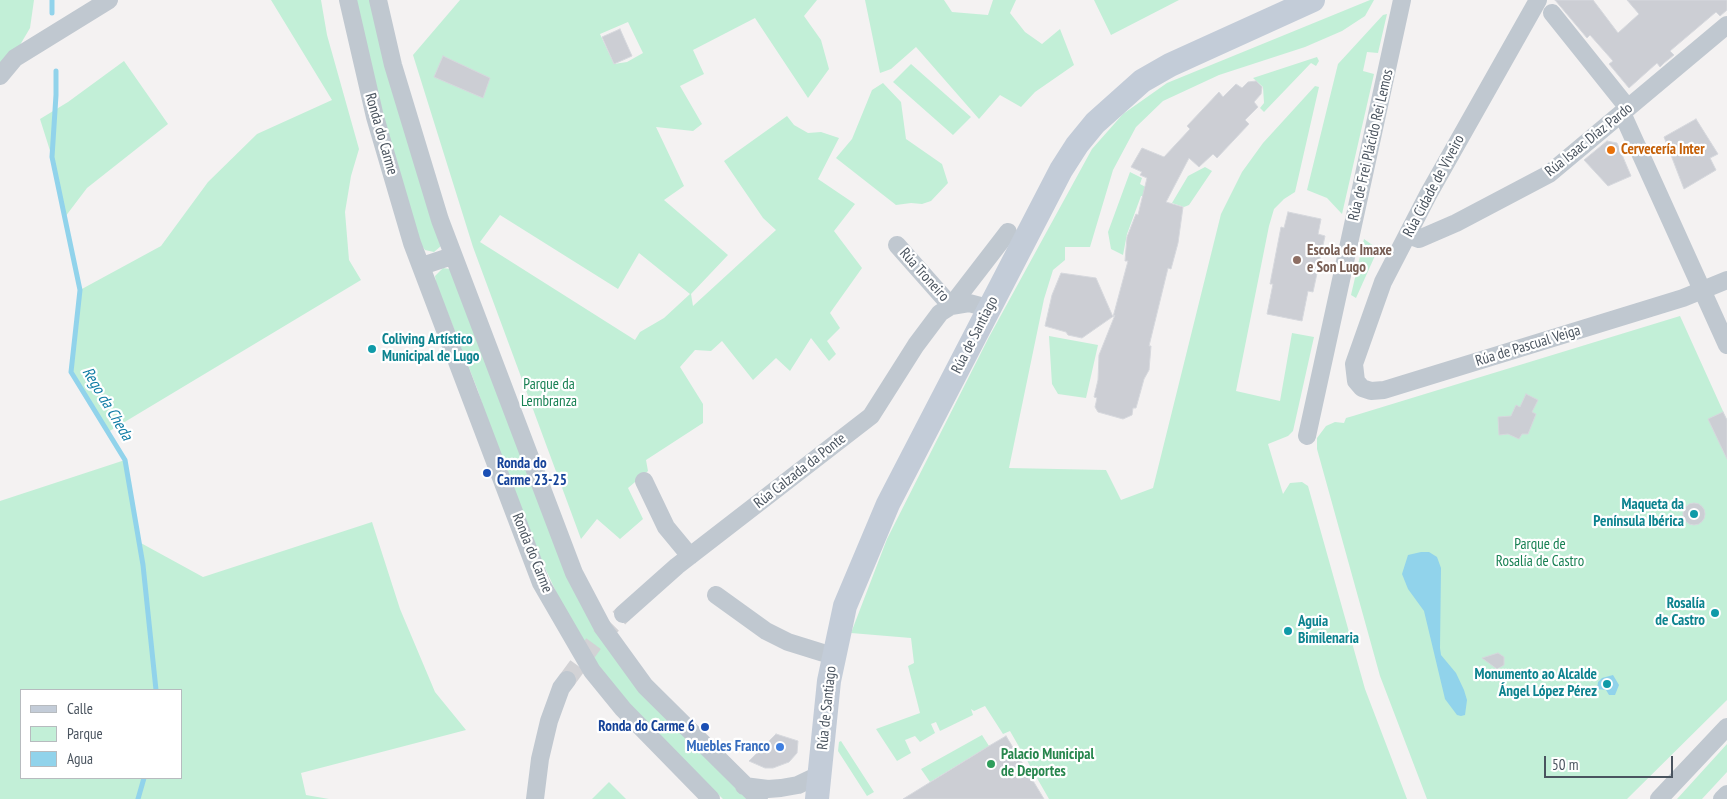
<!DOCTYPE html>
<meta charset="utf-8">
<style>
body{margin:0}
#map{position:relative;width:1727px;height:799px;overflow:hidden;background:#f4f2f2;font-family:"PT Sans Narrow",sans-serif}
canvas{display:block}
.legend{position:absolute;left:20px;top:689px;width:162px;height:90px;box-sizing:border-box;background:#fff;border:1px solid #b7bbbf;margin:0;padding:6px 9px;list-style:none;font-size:15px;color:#4a545f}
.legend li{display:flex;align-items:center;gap:10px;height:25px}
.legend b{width:25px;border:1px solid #b7bbbf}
.scale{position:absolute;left:1544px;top:756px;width:129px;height:22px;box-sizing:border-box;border:2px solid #4a545f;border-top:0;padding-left:6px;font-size:15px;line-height:18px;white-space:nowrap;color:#4a545f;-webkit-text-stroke:4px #fff;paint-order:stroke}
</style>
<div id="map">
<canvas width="1727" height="799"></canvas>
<ul class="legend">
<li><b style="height:6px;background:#c3ccd8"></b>Calle</li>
<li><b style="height:14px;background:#c2efd7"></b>Parque</li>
<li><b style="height:14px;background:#91d3eb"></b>Agua</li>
</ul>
<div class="scale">50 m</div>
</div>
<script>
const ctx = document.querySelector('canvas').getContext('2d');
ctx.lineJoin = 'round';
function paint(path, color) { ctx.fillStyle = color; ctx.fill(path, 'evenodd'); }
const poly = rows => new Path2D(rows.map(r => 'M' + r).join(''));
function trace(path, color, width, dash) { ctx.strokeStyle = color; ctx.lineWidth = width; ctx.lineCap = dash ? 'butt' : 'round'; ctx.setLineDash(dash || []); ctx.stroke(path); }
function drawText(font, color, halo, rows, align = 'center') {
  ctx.font = font + ' "PT Sans Narrow",sans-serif'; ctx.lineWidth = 4.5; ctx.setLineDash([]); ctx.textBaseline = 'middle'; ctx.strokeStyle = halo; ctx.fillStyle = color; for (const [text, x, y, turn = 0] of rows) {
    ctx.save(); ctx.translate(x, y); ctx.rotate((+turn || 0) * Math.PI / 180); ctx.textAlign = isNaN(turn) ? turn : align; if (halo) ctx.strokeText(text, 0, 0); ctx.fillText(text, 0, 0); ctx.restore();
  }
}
paint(poly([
 [0,0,34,0,30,28,20,45,0,68],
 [271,0,321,0,327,35,359,149,351,176,345,212,349,260,361,280,108,432,71,372,80,290,161,246,208,182,257,134,332,100],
 [353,0,372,0,441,246,434,252,425,250,421,245,396,166],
 [460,0,817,0,804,16,821,40,829,69,808,98,755,18,693,50,704,74,680,86,702,124,693,131,656,127,684,186,664,200,728,255,691,294,693,306,776,230,763,218,724,161,787,116,794,125,808,133,821,132,839,138,818,179,855,204,834,231,862,268,830,313,840,328,827,341,836,354,829,361,811,338,790,371,776,358,753,380,722,341,711,351,695,350,680,367,703,404,703,423,646,460,648,471,628,488,643,519,620,539,597,519,581,539,473,247,413,55],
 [628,22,643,53,627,62,614,64,600,34],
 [500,215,618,289,639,253,690,294,664,318,640,332,635,340,480,242],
 [865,0,944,0,952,12,988,15,993,0,1016,0,1010,13,1025,32,1042,44,1060,29,1074,65,1035,92,1021,107,1000,95,979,119,916,47,891,69,880,73],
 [1094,0,1179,0,1111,35],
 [1370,0,1374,0,1365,16,1342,31,1305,47,1219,75,1163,101,1136,127,1113,170,1090,247,1065,247,1065,260,1053,270,1044,299,1009,468,1106,470,1121,500,1153,488,1221,214,1242,172,1263,143,1315,86,1319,87,1295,192,1284,199,1274,209,1269,226,1236,391,1280,401,1292,333,1314,337,1293,431,1288,436,1268,444,1283,494,1290,483,1302,482,1308,486,1365,689,1407,799,1049,799,1010,731,1003,734,985,706,974,711,971,709,973,715,940,731,936,722,931,724,935,733,920,742,915,736,905,740,911,753,897,761,876,729,920,713,908,666,914,663,911,638,851,633,887,539,989,337,1092,149,1123,114,1167,83],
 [1387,14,1378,53,1367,52,1363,71,1374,74,1342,214,1327,198,1307,190,1338,64,1383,15],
 [1317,57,1319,61,1316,66,1311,63,1264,112,1260,108,1264,103,1263,87,1253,78],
 [124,61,168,124,87,188,65,217,52,157,40,119,68,102],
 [911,64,971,117,953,135,893,82],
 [883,83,901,102,906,139,942,164,948,183,931,201,922,204,911,203,896,205,836,158,852,139,872,90],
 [1205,167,1212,171,1189,205,1184,207,1172,203,1188,176],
 [1130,172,1142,178,1140,184,1151,190,1149,196,1141,196,1127,234,1123,255,1111,249,1108,232],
 [1364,239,1378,249,1356,298,1351,295],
 [443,268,450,269,581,598,750,799,723,799,643,721,598,666,558,596,534,544,495,445,478,391,436,283,435,276],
 [1680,316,1727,420,1727,700,1627,799,1427,799,1380,676,1317,449,1317,438,1326,426,1335,422,1344,423,1346,418,1353,416],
 [1049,336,1098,345,1086,398,1058,394,1052,384],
 [125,460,139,542,203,577,372,522,400,609,435,692,466,730,301,773,306,795,329,799,0,799,0,501],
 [21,690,181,690,181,778,21,778],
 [982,735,989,746,930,782,921,769],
 [841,741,874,792,867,796,838,751,839,742],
 [1727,744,1727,772,1702,799,1677,799],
 [609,782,626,799,592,799]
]), '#c2efd7');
paint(poly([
 [1421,552,1429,552,1437,557,1441,568,1440,648,1441,655,1456,673,1464,690,1467,700,1465,715,1461,716,1457,715,1445,699,1424,611,1408,589,1402,574,1408,555],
 [1613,675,1619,685,1615,695,1609,695,1606,690,1597,689,1598,682,1602,678]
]), '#91d3eb');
trace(poly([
 [52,0,52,13],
 [56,71,56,95,52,157,80,290,71,372,125,460,143,565,156,690],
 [138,799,144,778]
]), '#91d3eb', 5);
const building = poly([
 [1555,0,1593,0,1618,33,1639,14,1627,0,1727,0,1727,10,1720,16,1716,12,1670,51,1674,55,1664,63,1660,67,1657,63,1629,88,1609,64,1613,61,1590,35,1587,38,1555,0],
 [620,29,632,56,614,64,602,37,620,29],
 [443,56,490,78,483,98,434,77,443,56],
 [1256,81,1262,87,1261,94,1254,102,1258,107,1245,120,1249,124,1217,158,1213,154,1199,167,1189,158,1166,202,1183,207,1178,243,1171,269,1168,268,1149,346,1151,346,1149,370,1144,379,1136,408,1133,408,1132,415,1123,419,1098,412,1095,407,1097,398,1094,397,1098,380,1099,355,1115,315,1082,338,1068,335,1066,332,1045,326,1052,295,1061,273,1096,278,1113,317,1128,261,1125,261,1127,237,1136,214,1138,215,1147,178,1140,175,1142,172,1131,167,1142,148,1164,157,1190,129,1187,126,1219,92,1223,97,1236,84,1242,88,1248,82,1256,81],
 [1696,119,1718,154,1710,158,1716,170,1684,189,1664,137,1696,119],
 [1607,141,1617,143,1631,176,1608,186,1584,160,1607,141],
 [1288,212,1321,219,1318,234,1325,236,1313,292,1308,291,1302,321,1267,314,1273,284,1270,284,1281,227,1284,228,1288,212],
 [1526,394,1538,400,1532,412,1536,414,1528,434,1522,434,1519,439,1508,434,1499,435,1498,417,1511,416,1516,405,1520,407,1526,394],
 [1723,412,1727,420,1727,459,1708,419,1723,412],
 '1683 514a11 11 0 1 1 22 0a11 11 0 1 1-22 0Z',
 [1498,653,1504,657,1504,665,1497,669,1482,658,1498,653],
 [776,734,798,741,797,753,789,762,773,768,765,768,749,761,776,734],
 [1006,736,1044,799,903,799,989,746,1006,736]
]);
paint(building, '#ccced4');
trace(building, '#d6d8dd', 1);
trace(poly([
 [567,680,594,643,623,614]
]), '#d2d2d5', 18, [18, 9]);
trace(poly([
 [348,0,375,117,412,243,541,583,592,671,623,709,711,799],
 [378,0,393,65,440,220,574,573,603,628,645,686,759,799],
 [1538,0,1429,193,1383,282,1354,364,1356,381,1362,388,1371,391,1384,390,1683,298,1727,280],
 [1552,13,1628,108],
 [0,76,15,58,109,0],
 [1622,113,1727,345],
 [1408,235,1419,239,1456,223,1549,174,1727,25],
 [897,245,951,306],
 [422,266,452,256],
 [951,306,969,303,988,308],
 [1307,436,1402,0],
 [644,481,666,527,690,556],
 [716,595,766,631,788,642,833,656],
 [623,614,677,566,871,416,916,345,940,313,951,306,1008,232],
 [744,786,768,789,781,788,798,785,819,775],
 [535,799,540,759,549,721,561,688,567,680],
 [1659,799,1727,727],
 [1722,799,1727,794]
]), '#c0c8d0', 18);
trace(poly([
 [817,799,829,681,845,606,888,504,1061,170,1077,145,1095,123,1142,81,1170,65,1313,0]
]), '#c3ccd8', 24);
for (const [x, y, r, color] of [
 [1611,150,5,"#e8710a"],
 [1297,260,5,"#8d6e63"],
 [372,349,5,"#0f9aa8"],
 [487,473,5,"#1a4fb4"],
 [1694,514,5,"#0f9aa8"],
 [1715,613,5,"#0f9aa8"],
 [1288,631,5,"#0f9aa8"],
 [1607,684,5,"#0f9aa8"],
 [705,727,5,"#1a4fb4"],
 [780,747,5,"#3f7fe0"],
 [991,764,5,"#2e9e5b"]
]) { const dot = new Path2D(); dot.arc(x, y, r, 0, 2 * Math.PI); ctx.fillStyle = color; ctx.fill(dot); trace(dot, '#fff', 2); }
drawText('15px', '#4a545f', '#fff', [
 ["Ronda do Carme",381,134,74],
 ["Rúa Isaac Díaz Pardo",1589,140,-39],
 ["Rúa de Frei Plácido Rei Lemos",1371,145,-77],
 ["Rúa Cidade de Viveiro",1434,186,-62],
 ["Rúa Troneiro",924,275,48],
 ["Rúa de Santiago",975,335,-63],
 ["Rúa de Pascual Veiga",1528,346,-17],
 ["Rúa Calzada da Ponte",800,471,-38],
 ["Ronda do Carme",532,553,68],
 ["Rúa de Santiago",827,708,-84]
]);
drawText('bold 15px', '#c56008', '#fff', [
 ["Cervecería Inter",1621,150]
], 'left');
drawText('bold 15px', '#785e54', '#fff', [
 ["Escola de Imaxe",1307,251],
 ["e Son Lugo",1307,268]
], 'left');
drawText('bold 15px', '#0d838f', '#fff', [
 ["Coliving Artístico",382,340,"left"],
 ["Municipal de Lugo",382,357,"left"],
 ["Maqueta da",1684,505],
 ["Península Ibérica",1684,522],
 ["Rosalía",1705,604],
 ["de Castro",1705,621],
 ["Aguia",1298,622,"left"],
 ["Bimilenaria",1298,639,"left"],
 ["Monumento ao Alcalde",1597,675],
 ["Ángel López Pérez",1597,692]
], 'right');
drawText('15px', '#198154', '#fff', [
 ["Parque da",549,385],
 ["Lembranza",549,402],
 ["Parque de",1540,545],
 ["Rosalía de Castro",1540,562]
]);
drawText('bold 15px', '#164399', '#fff', [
 ["Ronda do",497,464],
 ["Carme 23-25",497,481],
 ["Ronda do Carme 6",695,727,"right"]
], 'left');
drawText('bold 15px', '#366cbe', '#fff', [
 ["Muebles Franco",770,747]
], 'right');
drawText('bold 15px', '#27864d', '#fff', [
 ["Palacio Municipal",1001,755],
 ["de Deportes",1001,772]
], 'left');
drawText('italic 16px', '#0f7ca5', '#fff', [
 ["Rego da Cheda",107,404,59]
]);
</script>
